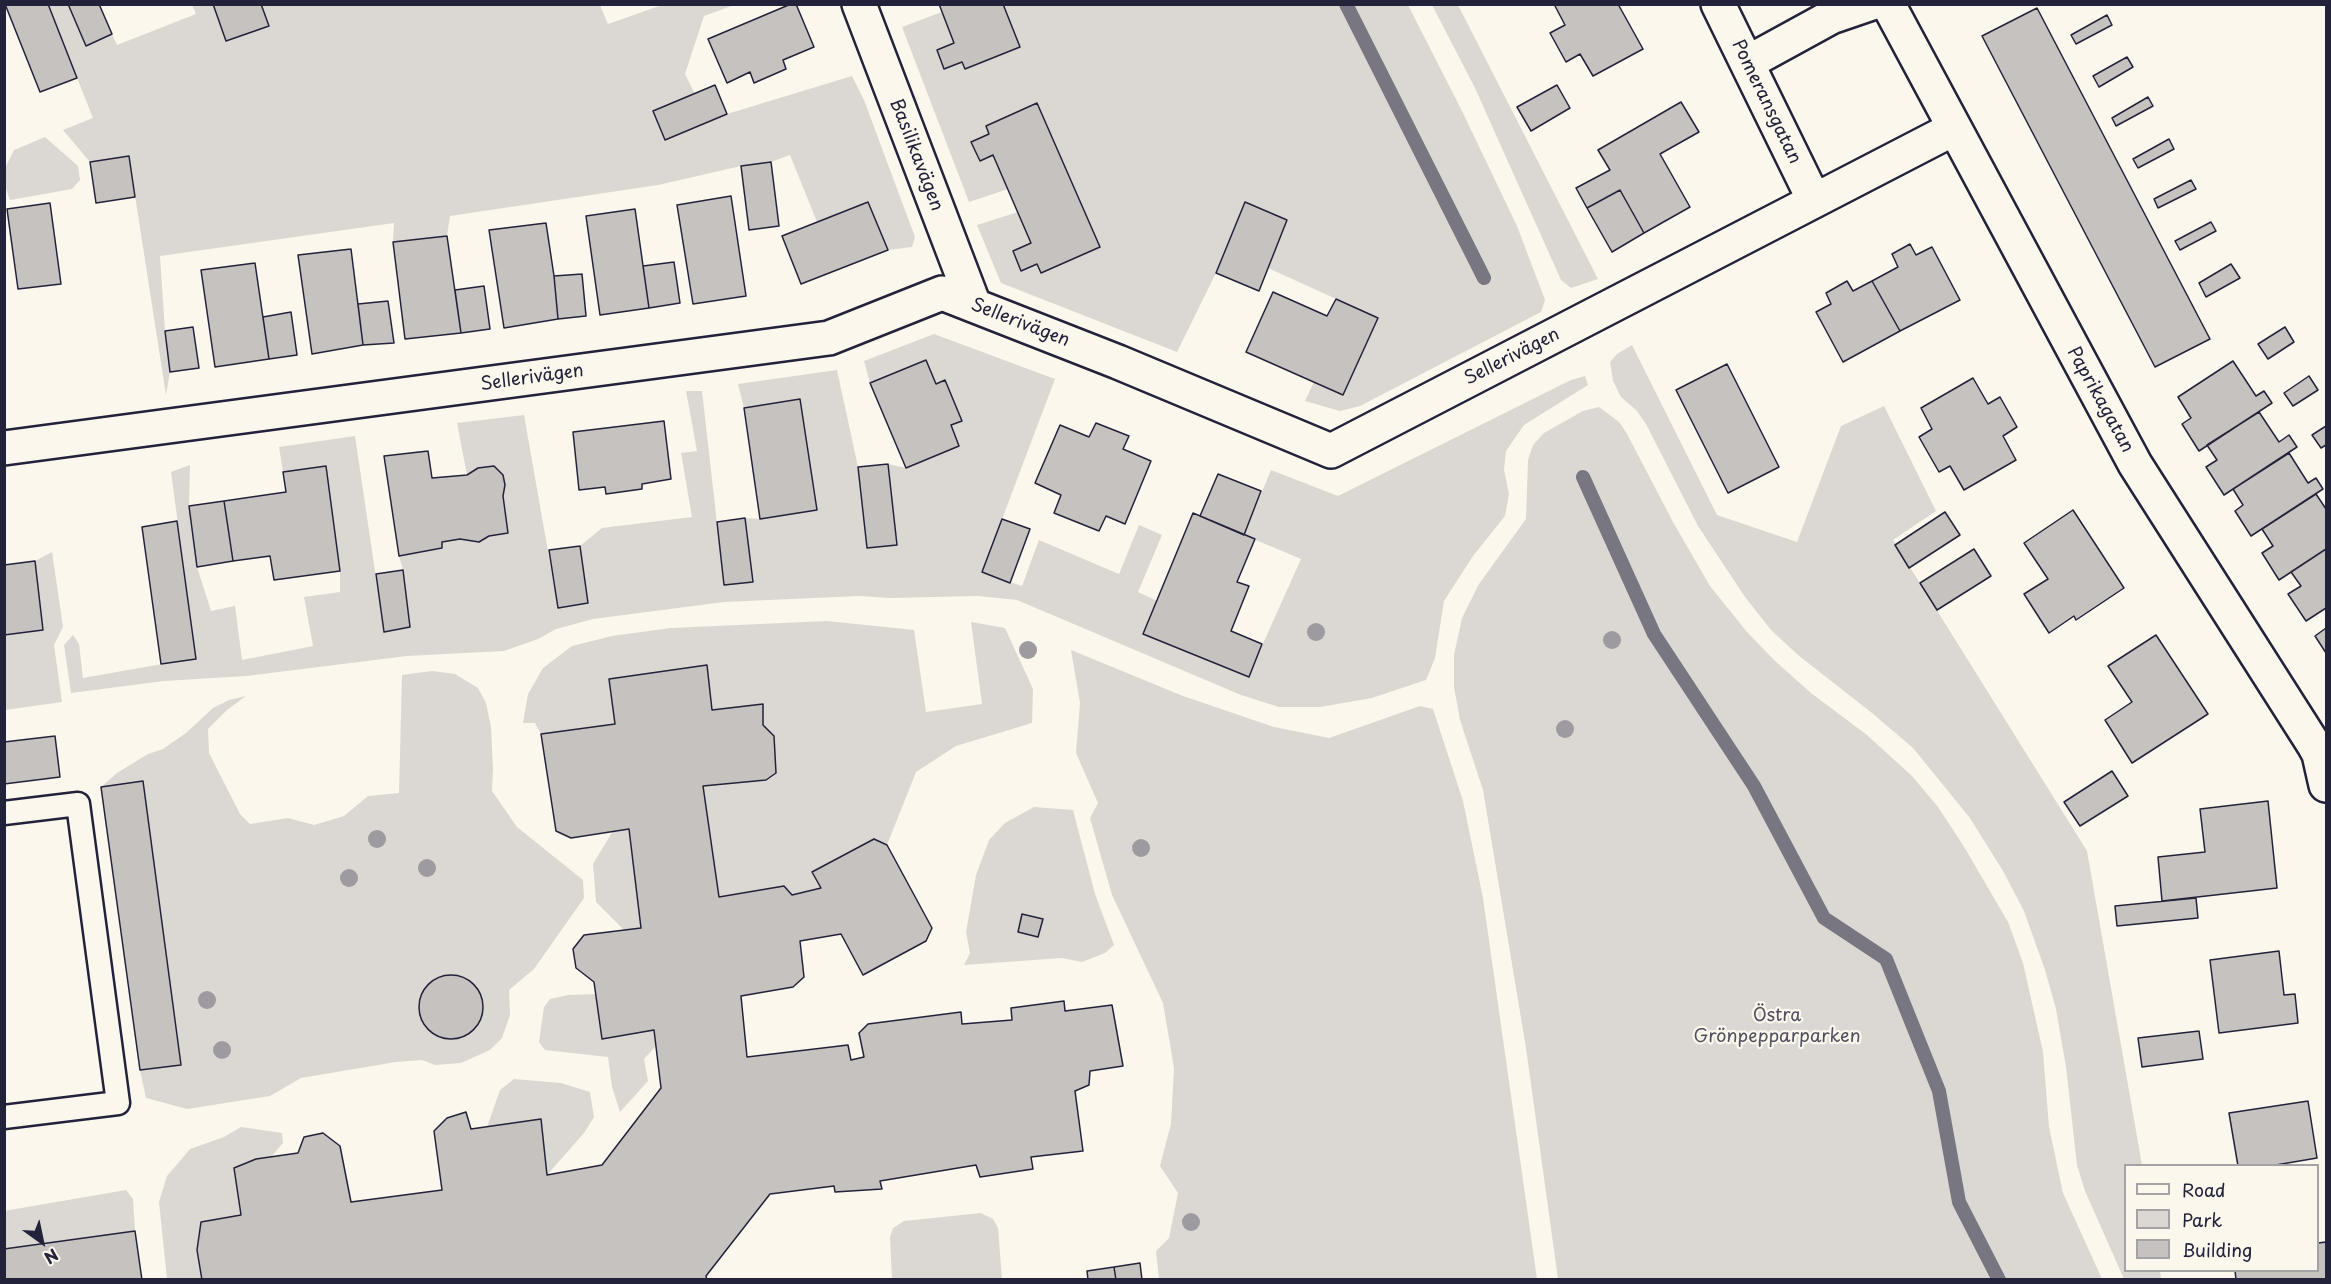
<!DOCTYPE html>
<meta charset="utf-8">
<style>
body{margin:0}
#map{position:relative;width:2331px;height:1284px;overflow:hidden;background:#fbf7ec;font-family:"Playpen Sans",sans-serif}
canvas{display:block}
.frame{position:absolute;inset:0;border:6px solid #22223b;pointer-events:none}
.legend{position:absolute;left:2124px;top:1164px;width:195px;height:108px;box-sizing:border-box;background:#fbf7ec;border:2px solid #a4a2a5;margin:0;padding:8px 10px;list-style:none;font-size:18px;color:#22223b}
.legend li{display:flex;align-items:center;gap:12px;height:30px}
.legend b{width:30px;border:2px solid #a4a2a5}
.north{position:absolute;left:12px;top:1212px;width:60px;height:60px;-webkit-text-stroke:4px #fbf7ec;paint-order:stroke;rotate:147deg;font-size:16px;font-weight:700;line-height:24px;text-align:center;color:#22223b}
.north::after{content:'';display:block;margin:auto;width:21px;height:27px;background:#22223b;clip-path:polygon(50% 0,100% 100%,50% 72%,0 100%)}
</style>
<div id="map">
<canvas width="2331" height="1284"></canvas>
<div class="frame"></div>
<ul class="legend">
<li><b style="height:8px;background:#fbf7ec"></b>Road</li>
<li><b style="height:16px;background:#dbd8d3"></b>Park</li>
<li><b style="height:16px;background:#c6c2c0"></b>Building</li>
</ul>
<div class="north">N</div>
</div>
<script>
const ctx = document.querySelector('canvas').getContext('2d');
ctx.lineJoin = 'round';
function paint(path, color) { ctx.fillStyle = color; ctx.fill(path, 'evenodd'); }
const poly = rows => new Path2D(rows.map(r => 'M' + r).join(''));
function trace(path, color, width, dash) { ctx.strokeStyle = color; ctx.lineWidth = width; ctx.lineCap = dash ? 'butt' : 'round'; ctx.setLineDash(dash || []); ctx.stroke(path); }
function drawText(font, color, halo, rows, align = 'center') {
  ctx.font = font + ' "Playpen Sans",sans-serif'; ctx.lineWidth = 4.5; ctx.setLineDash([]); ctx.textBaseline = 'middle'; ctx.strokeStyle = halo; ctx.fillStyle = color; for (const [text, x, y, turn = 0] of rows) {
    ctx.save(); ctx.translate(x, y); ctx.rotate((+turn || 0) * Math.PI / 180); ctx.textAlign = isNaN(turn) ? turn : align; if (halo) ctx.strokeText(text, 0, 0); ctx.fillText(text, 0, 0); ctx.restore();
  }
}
paint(poly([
 [48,5,68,5,86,45,112,34,117,45,196,14,192,5,213,5,227,41,269,26,261,5,600,5,608,24,662,5,734,5,704,16,685,74,695,94,653,111,664,140,727,114,852,76,864,100,915,237,912,247,888,250,868,202,817,222,790,155,771,162,741,166,658,185,450,216,447,236,393,242,394,223,160,256,165,331,170,372,166,395,129,157,90,162,63,130,93,118],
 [1003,5,1408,5,1462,111,1517,226,1545,300,1541,312,1360,406,1340,411,1305,401,1314,382,1343,395,1378,318,1268,268,1287,220,1245,203,1216,273,1177,352,1001,283,977,225,1018,212,1031,243,1013,251,1022,271,1037,264,1037,103,986,126,989,134,971,142,979,161,993,155,1008,189,969,202,902,27,942,12,954,43,937,50,944,68,962,62,966,69,1020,47],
 [1432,5,1458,5,1598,279,1571,288,1561,280,1475,88],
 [45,137,78,166,80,180,72,189,10,200,5,186,5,168,14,150],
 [934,334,1055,379,982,572,1022,586,1039,540,1119,574,1139,525,1162,535,1138,592,1157,601,1144,634,1248,677,1301,559,1244,535,1271,470,1338,496,1571,380,1585,376,1588,385,1524,425,1506,451,1504,470,1509,494,1505,516,1473,556,1444,601,1435,658,1426,680,1372,698,1320,707,1279,707,1241,695,1017,600,978,596,890,598,859,596,724,602,593,619,556,629,538,639,504,651,407,656,246,676,164,681,71,693,64,645,73,635,79,644,83,678,196,658,171,472,190,465,189,506,197,567,211,611,235,606,242,660,313,646,304,597,340,592,340,571,326,466,283,472,279,447,355,436,384,632,410,627,403,570,399,556,442,549,442,542,460,539,479,542,489,536,503,496,505,485,503,475,494,466,467,475,457,423,524,415,558,608,588,603,580,546,602,528,692,517,681,453,697,451,686,391,702,391,724,585,752,582,745,518,761,519,817,510,800,399,744,408,738,384,837,370,858,467,888,464,906,468,959,446,951,425,961,421,936,384,926,360,870,383,864,361],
 [1632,345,1717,515,1797,542,1841,426,1884,406,1936,511,1893,540,2087,851,2142,1165,2126,1166,2126,1270,2160,1271,2161,1279,2124,1279,2085,1191,2077,1165,2066,1067,2056,1009,2045,970,2024,911,2003,871,1970,818,1913,748,1872,713,1798,655,1771,630,1745,597,1698,526,1646,424,1636,410,1621,397,1613,381,1610,362,1617,354],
 [1599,407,1619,422,1626,432,1673,522,1710,586,1747,632,1774,660,1811,693,1867,735,1913,777,1938,807,1963,845,2008,922,2023,963,2043,1052,2049,1127,2063,1193,2102,1279,1558,1279,1526,1048,1483,790,1460,720,1454,687,1454,655,1462,618,1479,584,1526,519,1528,460,1533,445,1544,433,1583,411],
 [52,552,63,627,54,645,62,702,5,710,4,635,43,630,35,561],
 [827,621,914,630,926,712,982,704,971,622,1005,628,1033,689,1032,723,956,746,916,772,887,845,873,839,812,872,821,888,792,895,784,886,719,897,703,786,766,780,776,772,774,737,763,725,763,704,712,710,707,665,609,679,615,724,541,734,535,723,523,723,528,694,543,668,572,646,612,636,671,628],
 [1071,650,1183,696,1274,727,1329,738,1420,706,1433,709,1463,801,1483,898,1537,1279,1159,1279,1156,1251,1169,1238,1178,1193,1160,1166,1171,1124,1174,1068,1163,1003,1112,895,1090,818,1098,803,1076,753,1080,703],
 [432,671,455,674,478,688,486,703,491,727,493,769,492,791,517,827,583,880,584,898,534,969,509,990,510,1015,502,1038,490,1050,461,1063,435,1065,422,1060,396,1062,301,1078,270,1096,187,1109,146,1098,140,1070,181,1064,143,782,101,787,117,773,148,754,163,749,186,733,213,708,229,700,246,696,227,710,208,729,209,753,240,814,250,824,288,818,314,825,344,816,368,796,399,793,402,675],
 [1034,807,1073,810,1095,894,1114,945,1105,953,1082,962,1062,958,964,965,970,953,966,932,976,875,989,840,1005,823],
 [629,829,641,928,624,930,596,902,593,864,613,831],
 [596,994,602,1039,654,1030,656,1046,644,1059,648,1081,620,1112,612,1087,608,1057,545,1050,539,1042,544,1007,550,999,568,995],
 [514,1079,561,1083,590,1092,594,1117,584,1133,547,1175,487,1127,500,1090],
 [241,1127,282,1133,283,1143,272,1156,256,1159,234,1168,241,1215,201,1222,197,1250,202,1279,167,1279,159,1202,167,1176,190,1149,224,1137],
 [126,1190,133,1199,135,1231,5,1249,4,1211],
 [981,1213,993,1219,998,1228,1002,1279,892,1279,890,1237,893,1228,904,1221]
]), '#dbd8d3');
trace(poly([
 [1346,4,1484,278],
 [1583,477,1654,634,1754,786,1824,918,1886,959,1939,1091,1959,1202,1999,1280]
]), '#787681', 14);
const building = poly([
 [5,4,48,4,77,78,40,92,5,4],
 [68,4,99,4,112,34,86,46,68,4],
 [213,4,261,4,269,26,226,41,213,4],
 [791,4,796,4,814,47,783,60,786,69,754,83,750,72,727,83,708,39,791,4],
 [939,4,1003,4,1020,47,965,69,962,62,944,69,937,50,954,43,939,4],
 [1554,4,1618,4,1643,49,1593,76,1580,54,1566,62,1550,33,1565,25,1554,4],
 [2037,8,2210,339,2155,367,1982,36,2037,8],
 [2107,15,2112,25,2076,44,2071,35,2107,15],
 [2127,57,2133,67,2099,87,2093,76,2127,57],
 [715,85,727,114,665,140,653,111,715,85],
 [1557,85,1570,108,1531,131,1517,107,1557,85],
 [2148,97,2153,106,2116,126,2112,118,2148,97],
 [1681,102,1699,132,1660,154,1690,207,1644,233,1620,190,1587,208,1576,188,1610,170,1598,150,1681,102],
 [1037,103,1100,247,1041,273,1037,264,1021,271,1013,251,1031,243,993,155,980,161,971,142,989,134,986,126,1037,103],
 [2169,139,2174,149,2138,168,2133,159,2169,139],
 [129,156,135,197,96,203,90,162,129,156],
 [771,162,779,226,749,230,741,166,771,162],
 [2191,180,2196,189,2158,208,2154,199,2191,180],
 [1620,190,1644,233,1612,252,1587,208,1620,190],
 [731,196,746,296,693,304,677,205,731,196],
 [868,202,888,250,801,284,782,236,868,202],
 [1245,202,1287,220,1259,291,1216,273,1245,202],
 [50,203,61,284,18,289,7,209,50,203],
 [635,209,649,308,600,315,586,216,635,209],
 [2211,222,2216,231,2180,250,2175,241,2211,222],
 [546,223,554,276,558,319,504,328,489,230,546,223],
 [447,236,461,333,405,339,393,242,447,236],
 [1910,244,1916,255,1932,247,1960,300,1900,331,1872,281,1898,267,1892,254,1910,244],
 [351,249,363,345,312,354,298,255,351,249],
 [674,262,680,303,649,308,643,266,674,262],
 [255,263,269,359,215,367,201,270,255,263],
 [2231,264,2240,278,2206,297,2199,283,2231,264],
 [582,274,586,316,558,319,554,276,582,274],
 [1847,281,1853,291,1872,281,1900,331,1843,362,1816,312,1831,304,1826,293,1847,281],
 [484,286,490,329,461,333,455,290,484,286],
 [1273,292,1327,316,1336,299,1378,318,1343,395,1246,352,1273,292],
 [388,301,394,343,363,345,358,304,388,301],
 [291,312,297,355,269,359,263,317,291,312],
 [193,327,199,368,170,372,165,331,193,327],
 [2285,327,2294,342,2268,359,2258,344,2285,327],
 [926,360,936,384,945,380,962,421,951,425,959,446,906,468,870,383,926,360],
 [2233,361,2256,396,2264,391,2272,403,2199,451,2182,424,2191,418,2178,397,2233,361],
 [1727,364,1779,467,1728,493,1676,390,1727,364],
 [2309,376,2318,390,2293,406,2284,393,2309,376],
 [1973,378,1988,404,2000,397,2017,427,2003,436,2016,460,1964,490,1950,466,1939,472,1919,437,1932,429,1921,408,1973,378],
 [800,399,817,510,760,519,744,408,800,399],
 [2259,412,2279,442,2289,435,2297,447,2224,495,2206,467,2217,460,2207,445,2259,412],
 [664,421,671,479,642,484,642,489,606,494,605,487,579,490,573,432,664,421],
 [1096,423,1129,436,1123,449,1151,461,1125,524,1106,516,1099,531,1054,513,1061,495,1035,483,1060,425,1089,437,1096,423],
 [2326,426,2326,445,2321,448,2312,435,2326,426],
 [428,451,432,478,467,475,478,468,494,466,503,475,505,485,503,496,508,533,489,536,479,542,460,539,442,542,442,548,399,556,384,456,428,451],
 [2289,453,2308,483,2316,478,2323,489,2251,536,2235,511,2243,505,2233,489,2289,453],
 [888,464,897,545,867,548,858,467,888,464],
 [326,466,340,571,274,580,270,556,233,561,224,501,286,492,283,472,326,466],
 [1218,474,1261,491,1244,535,1200,516,1218,474],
 [2316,494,2326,509,2326,549,2279,580,2262,553,2273,546,2262,529,2316,494],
 [224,501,233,561,197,567,189,506,224,501],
 [2073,510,2124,588,2076,620,2074,616,2049,633,2024,594,2048,579,2024,543,2073,510],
 [1945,512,1960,535,1909,568,1895,545,1945,512],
 [1193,513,1255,539,1237,582,1249,586,1231,631,1262,644,1249,677,1143,634,1193,513],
 [745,518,753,582,724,585,717,522,745,518],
 [1002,519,1030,529,1010,583,982,572,1002,519],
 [177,521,196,659,161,664,142,527,177,521],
 [580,546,588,603,558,608,549,550,580,546],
 [1974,549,1991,576,1937,610,1920,583,1974,549],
 [2326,549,2326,608,2306,621,2288,594,2301,586,2291,572,2326,549],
 [35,561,43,630,4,635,4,565,35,561],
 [403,570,410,627,384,632,376,574,403,570],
 [2326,628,2326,653,2315,636,2326,628],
 [2156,635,2208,714,2132,763,2105,720,2132,702,2108,666,2156,635],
 [707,665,712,710,763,704,763,725,774,736,776,773,766,780,703,786,719,897,784,886,792,895,821,888,812,872,874,839,887,845,932,928,926,941,863,975,841,934,800,941,804,977,793,987,741,996,747,1057,848,1045,851,1060,864,1057,859,1033,868,1024,961,1012,962,1024,1012,1020,1011,1008,1064,1001,1065,1011,1112,1005,1123,1066,1090,1071,1089,1085,1075,1091,1083,1151,1031,1157,1033,1169,980,1177,976,1165,880,1181,882,1189,835,1192,834,1186,770,1194,706,1276,707,1280,202,1280,197,1250,201,1222,241,1215,234,1168,256,1159,298,1153,304,1137,323,1133,340,1146,351,1202,442,1190,434,1131,447,1118,466,1112,471,1129,541,1119,547,1175,602,1165,661,1088,654,1030,602,1039,594,982,576,968,573,949,584,935,641,928,629,829,571,838,556,831,541,734,615,724,609,679,707,665],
 [55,736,60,777,4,784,4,742,55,736],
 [2112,771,2128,796,2080,826,2064,802,2112,771],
 [143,781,181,1065,140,1070,101,787,143,781],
 [2268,801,2277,888,2162,901,2158,857,2205,852,2200,809,2268,801],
 [2196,898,2198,918,2117,926,2115,906,2196,898],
 [1022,914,1043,919,1038,937,1018,932,1022,914],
 [2279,951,2284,995,2295,994,2298,1023,2219,1033,2210,960,2279,951],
 '419 1007a32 32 0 1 1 64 0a32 32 0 1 1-64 0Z',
 [2199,1031,2203,1059,2142,1067,2138,1038,2199,1031],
 [2308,1101,2317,1158,2270,1166,2238,1166,2229,1113,2308,1101],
 [135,1231,142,1280,4,1280,4,1249,135,1231],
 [2326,1242,2326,1280,2236,1280,2235,1270,2318,1270,2318,1243,2326,1242],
 [1140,1263,1142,1280,1116,1280,1114,1267,1140,1263],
 [1114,1267,1116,1280,1088,1280,1087,1271,1114,1267]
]);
paint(building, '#c6c2c0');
trace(building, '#22223b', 1.5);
const service = poly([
 [4,813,78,804,118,1103,4,1117]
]);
const minor = poly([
 [859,4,974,305],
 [1718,4,1814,200],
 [1888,4,2135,464,2314,745,2319,754,2326,785],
 [1747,63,1831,17,1869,4],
 [4,448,829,338,942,293,1118,362,1331,451,1953,129]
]);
trace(service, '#22223b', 27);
trace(minor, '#22223b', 38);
trace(service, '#fbf7ec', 22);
trace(minor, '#fbf7ec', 33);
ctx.fillStyle = '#9d9ba0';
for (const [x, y] of [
 [1316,632],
 [1612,640],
 [1028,650],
 [1565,729],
 [377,839],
 [1141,848],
 [427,868],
 [349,878],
 [207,1000],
 [222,1050],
 [1191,1222]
]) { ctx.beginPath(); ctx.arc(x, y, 9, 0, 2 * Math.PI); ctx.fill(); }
drawText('18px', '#22223b', '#fbf7ec', [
 ["Pomeransgatan",1766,102,64],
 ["Basilikavägen",916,155,69],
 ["Sellerivägen",1020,323,21],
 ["Sellerivägen",1512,357,-27],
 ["Sellerivägen",532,378,-8],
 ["Paprikagatan",2100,400,61]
]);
drawText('18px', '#505061', '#fbf7ec', [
 ["Östra",1777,1016],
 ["Grönpepparparken",1777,1037]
]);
</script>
